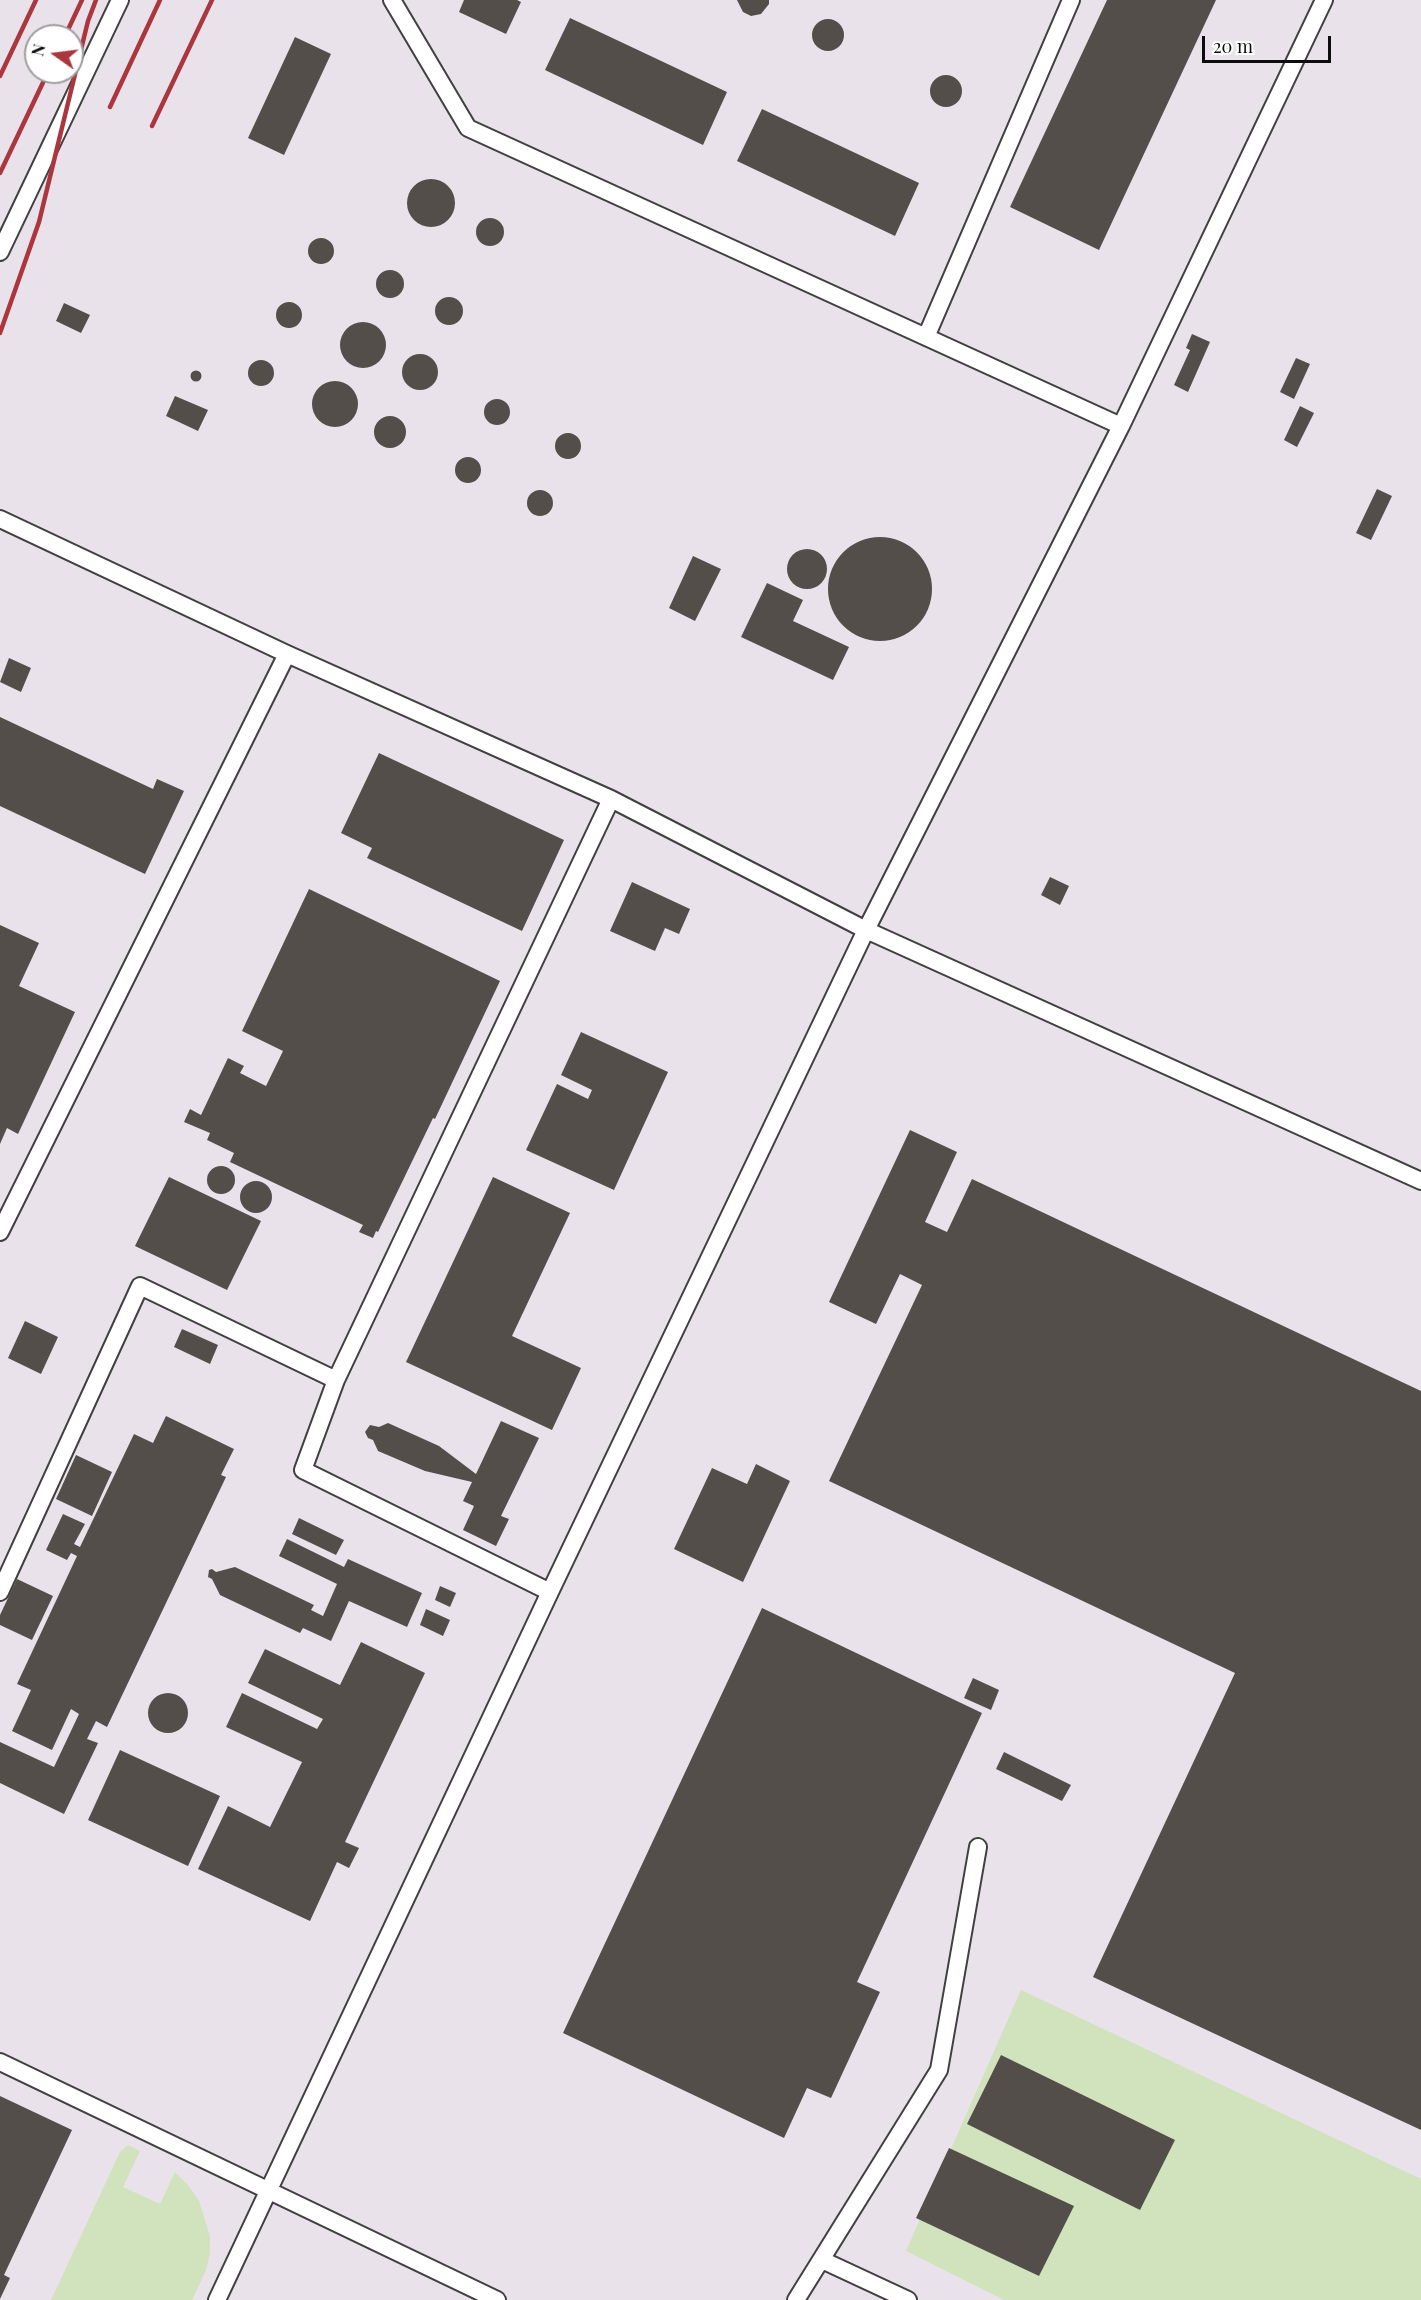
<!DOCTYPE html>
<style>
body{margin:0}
#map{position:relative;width:1421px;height:2300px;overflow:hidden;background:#fdfaef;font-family:"Playfair Display",serif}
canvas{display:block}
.north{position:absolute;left:24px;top:24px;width:60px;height:60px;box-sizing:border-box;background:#fff;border:2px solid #9e9e9e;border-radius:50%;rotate:284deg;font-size:16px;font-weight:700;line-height:24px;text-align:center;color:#0d0d0d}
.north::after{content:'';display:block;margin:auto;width:21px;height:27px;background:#ac363e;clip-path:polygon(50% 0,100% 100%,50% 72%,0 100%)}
.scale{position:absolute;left:1202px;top:36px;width:129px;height:27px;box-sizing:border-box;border:3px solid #0d0d0d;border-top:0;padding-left:8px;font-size:18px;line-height:21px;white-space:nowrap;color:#0d0d0d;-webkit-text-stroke:4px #fff;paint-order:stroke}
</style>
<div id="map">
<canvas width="1421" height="2300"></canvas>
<div class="north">N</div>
<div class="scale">20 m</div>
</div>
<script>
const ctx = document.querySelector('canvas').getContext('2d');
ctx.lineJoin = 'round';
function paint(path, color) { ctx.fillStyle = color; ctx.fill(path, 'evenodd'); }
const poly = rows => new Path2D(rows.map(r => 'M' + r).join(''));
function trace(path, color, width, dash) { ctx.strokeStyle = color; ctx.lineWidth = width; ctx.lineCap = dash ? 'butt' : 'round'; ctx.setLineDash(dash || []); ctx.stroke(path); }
paint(poly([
 [0,0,1421,0,1421,2300,0,2300],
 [36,36,72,36,72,72,36,72]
]), '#e9e2ea');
paint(poly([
 [1021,1990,1421,2179,1421,2300,1004,2300,906,2251],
 [128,2145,140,2151,123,2187,160,2204,175,2172,188,2185,199,2201,210,2236,210,2253,206,2270,192,2300,51,2300,120,2152]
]), '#d1e3bc');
paint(poly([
 [464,0,517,0,521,2,506,34,459,12],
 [737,0,769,0,769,4,761,14,751,16,743,12],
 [1107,0,1216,0,1099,250,1010,207],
 [570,18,727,92,703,145,545,70],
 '812 35a16 16 0 1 1 32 0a16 16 0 1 1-32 0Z',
 [295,37,331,54,284,155,248,138],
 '930 91a16 16 0 1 1 32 0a16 16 0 1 1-32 0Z',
 [762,109,919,183,895,236,737,161],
 '407 203a24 24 0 1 1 48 0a24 24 0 1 1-48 0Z',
 '476 232a14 14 0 1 1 28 0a14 14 0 1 1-28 0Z',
 '308 251a13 13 0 1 1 26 0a13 13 0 1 1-26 0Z',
 '376 284a14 14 0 1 1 28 0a14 14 0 1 1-28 0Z',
 '435 311a14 14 0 1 1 28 0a14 14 0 1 1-28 0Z',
 '276 315a13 13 0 1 1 26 0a13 13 0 1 1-26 0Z',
 [64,303,90,315,81,333,56,321],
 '340 345a23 23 0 1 1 46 0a23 23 0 1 1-46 0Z',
 [1192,334,1210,342,1188,392,1174,385,1190,350,1186,348],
 '402 372a18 18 0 1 1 36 0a18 18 0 1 1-36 0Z',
 [1296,358,1310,364,1294,399,1280,392],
 '248 373a13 13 0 1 1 26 0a13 13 0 1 1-26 0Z',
 '190.5 376a5.5 5.5 0 1 1 11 0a5.5 5.5 0 1 1-11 0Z',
 '312 404a23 23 0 1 1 46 0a23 23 0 1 1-46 0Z',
 [175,396,208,410,198,431,166,416],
 '484 412a13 13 0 1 1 26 0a13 13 0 1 1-26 0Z',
 [1300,406,1314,413,1297,447,1284,440],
 '374 432a16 16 0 1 1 32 0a16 16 0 1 1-32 0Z',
 '555 446a13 13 0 1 1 26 0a13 13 0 1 1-26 0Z',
 '455 470a13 13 0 1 1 26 0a13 13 0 1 1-26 0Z',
 [1377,489,1392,496,1371,540,1356,533],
 '527 503a13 13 0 1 1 26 0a13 13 0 1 1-26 0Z',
 '828 589a52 52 0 1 1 104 0a52 52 0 1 1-104 0Z',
 '787 569a20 20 0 1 1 40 0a20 20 0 1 1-40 0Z',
 [693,556,721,569,695,621,669,608],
 [767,583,803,600,793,621,849,647,833,680,741,637],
 [9,658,31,668,21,692,0,682],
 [0,717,153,789,157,779,184,791,145,874,0,806],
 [379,753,564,840,522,931,367,858,372,848,341,833],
 [1050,877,1069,886,1060,905,1041,895],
 [632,882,690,909,679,934,665,928,655,951,610,931],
 [309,889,500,981,435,1119,433,1118,378,1232,376,1231,373,1238,359,1232,363,1225,230,1162,234,1153,207,1140,210,1133,184,1122,190,1109,201,1115,228,1058,244,1066,240,1073,266,1086,283,1051,242,1031],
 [0,925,39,943,19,986,75,1012,18,1134,7,1128,0,1144],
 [581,1032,668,1072,614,1190,526,1150,557,1084,588,1099,592,1090,561,1075],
 [910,1130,957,1152,925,1222,947,1232,972,1179,1421,1391,1421,2130,1093,1977,1235,1673,829,1481,922,1285,900,1274,876,1324,829,1302],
 '207 1180a14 14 0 1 1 28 0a14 14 0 1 1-28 0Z',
 [169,1177,261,1221,227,1290,135,1246],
 [493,1177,570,1213,512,1336,581,1368,552,1430,406,1362],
 '240 1197a16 16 0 1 1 32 0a16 16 0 1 1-32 0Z',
 [25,1321,58,1337,41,1374,8,1358],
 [182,1329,218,1345,210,1364,174,1347],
 [166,1416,234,1449,221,1475,226,1477,107,1727,96,1721,87,1739,98,1743,64,1814,0,1783,0,1742,54,1767,79,1714,71,1709,52,1750,12,1731,31,1690,17,1684,77,1556,71,1553,67,1560,46,1550,63,1514,85,1524,74,1544,80,1547,134,1434,153,1443],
 [501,1421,539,1438,501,1516,509,1519,496,1546,463,1530,474,1506,463,1501,472,1482,425,1471,378,1451,373,1440,368,1438,365,1432,370,1425,379,1427,388,1423,439,1446,476,1474],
 [76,1455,112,1472,92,1516,56,1499],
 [756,1464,790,1481,743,1582,674,1549,712,1468,747,1484],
 [299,1518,344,1540,336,1555,292,1534],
 [287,1539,344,1567,348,1559,422,1593,407,1627,349,1601,331,1641,303,1628,300,1633,220,1595,212,1579,208,1577,209,1570,212,1569,216,1572,235,1567,314,1605,311,1610,323,1616,337,1584,279,1556],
 [17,1579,53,1596,32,1640,0,1625,0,1615],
 [440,1586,456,1593,450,1607,435,1600],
 [762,1608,982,1713,857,1982,880,1992,831,2098,807,2088,784,2138,563,2033],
 [426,1609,450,1620,443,1636,420,1625],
 [361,1642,425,1673,345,1842,359,1848,349,1868,337,1862,310,1921,198,1869,228,1806,270,1827,302,1762,226,1727,242,1693,317,1729,323,1719,248,1683,265,1649,340,1685],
 [973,1678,999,1690,991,1710,964,1698],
 '148 1713a20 20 0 1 1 40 0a20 20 0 1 1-40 0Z',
 [120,1750,220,1796,188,1866,88,1820],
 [1004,1752,1071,1785,1062,1801,996,1769],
 [1001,2055,1175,2140,1140,2210,967,2124],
 [0,2096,72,2130,4,2275,10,2278,0,2299],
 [949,2148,1074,2206,1039,2276,916,2218]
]), '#544e4b');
const service = poly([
 [392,0,468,128,1121,426],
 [0,252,120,0],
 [926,337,1071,0],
 [0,519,287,654,611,799,866,930,1421,1181],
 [0,1232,287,654],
 [0,1592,140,1286,336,1380],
 [550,1592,303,1470,336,1380,611,799],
 [0,2062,497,2300],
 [822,2260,908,2300],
 [217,2300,550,1592,866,930,1121,426,1324,0],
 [796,2300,939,2070,978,1847]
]);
trace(service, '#404040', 20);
trace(service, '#fff', 16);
trace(poly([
 [65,36,82,0],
 [0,76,36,0],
 [110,107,160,0],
 [152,126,212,0],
 [0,173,48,72],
 [0,333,39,222,88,21,96,0]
]), '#ac363e', 4.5);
</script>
